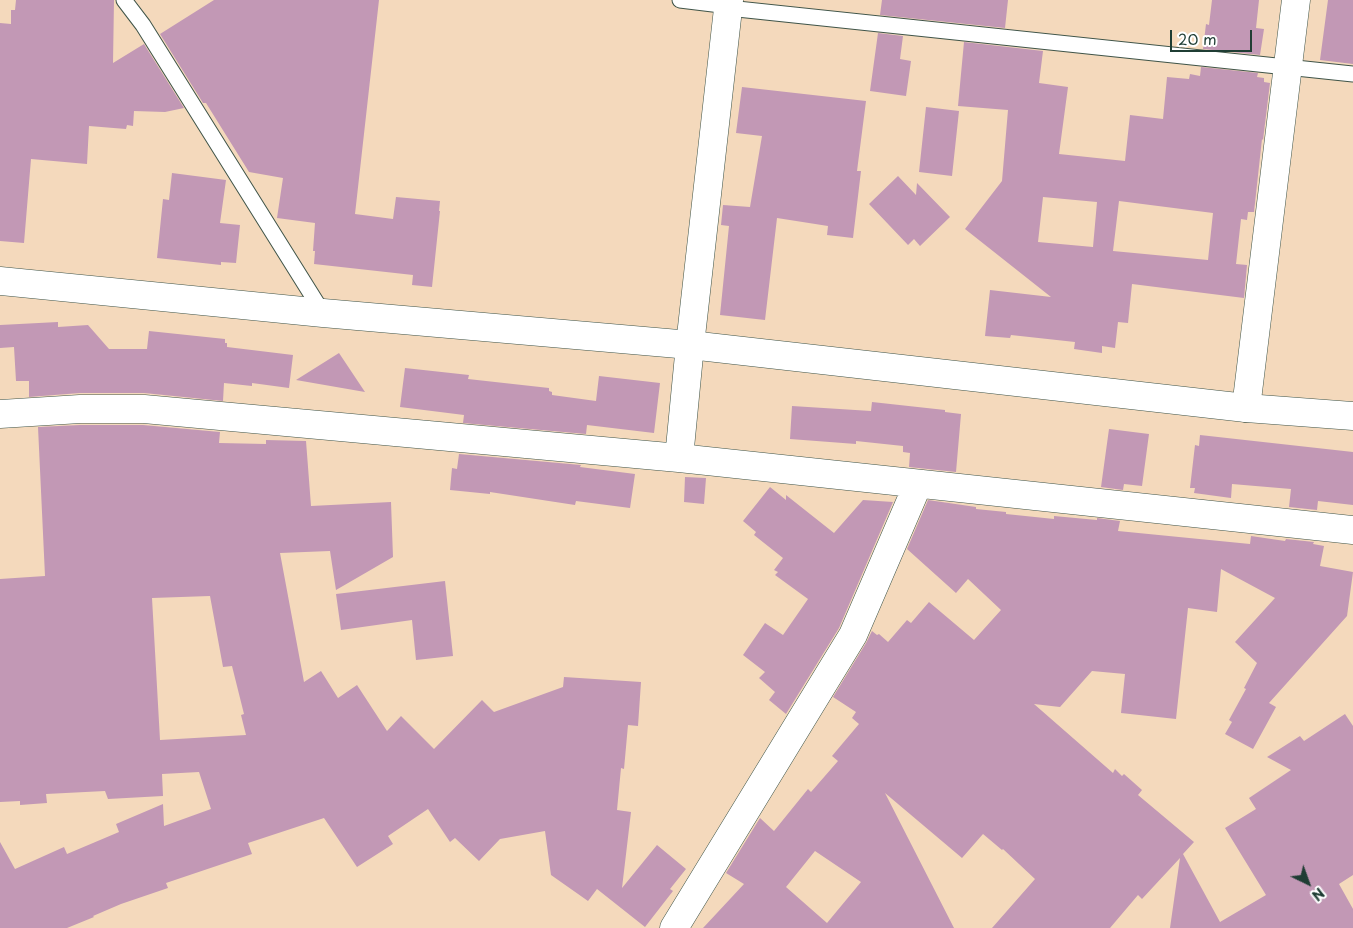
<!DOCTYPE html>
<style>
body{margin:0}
#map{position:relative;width:1353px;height:928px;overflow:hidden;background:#f4d9bc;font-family:"Playpen Sans",sans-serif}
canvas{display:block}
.north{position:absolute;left:1283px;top:858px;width:50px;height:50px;-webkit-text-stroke:4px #fff;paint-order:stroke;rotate:138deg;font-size:14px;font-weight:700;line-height:20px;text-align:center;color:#1f3d34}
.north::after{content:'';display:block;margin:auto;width:18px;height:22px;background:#1f3d34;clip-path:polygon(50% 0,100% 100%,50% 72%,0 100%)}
.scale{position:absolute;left:1170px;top:30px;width:82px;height:22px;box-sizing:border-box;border:2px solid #1f3d34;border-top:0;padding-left:6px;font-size:15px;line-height:18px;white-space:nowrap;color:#1f3d34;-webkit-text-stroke:4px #fff;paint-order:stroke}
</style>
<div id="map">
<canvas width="1353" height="928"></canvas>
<div class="north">N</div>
<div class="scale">20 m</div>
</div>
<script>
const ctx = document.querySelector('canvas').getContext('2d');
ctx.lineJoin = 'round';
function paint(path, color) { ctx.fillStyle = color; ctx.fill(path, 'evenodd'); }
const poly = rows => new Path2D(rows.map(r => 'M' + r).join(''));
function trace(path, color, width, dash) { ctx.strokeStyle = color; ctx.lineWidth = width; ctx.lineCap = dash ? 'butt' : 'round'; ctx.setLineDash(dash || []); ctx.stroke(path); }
paint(poly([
 [16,0,114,0,113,63,144,44,184,108,165,112,134,111,133,126,127,125,126,129,89,126,87,164,31,159,24,243,0,241,0,23,11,24,11,10,15,10],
 [214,0,379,0,355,214,393,219,396,197,440,201,439,211,440,211,432,287,412,285,413,275,314,264,315,251,313,251,315,223,277,218,283,178,249,172,206,103,203,103,160,34],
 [882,0,1008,0,1005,28,880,15],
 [1212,0,1259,0,1256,28,1264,29,1260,55,1203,49,1206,24,1209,25],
 [1328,0,1353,0,1353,64,1320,60],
 [878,33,903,36,900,59,911,61,906,96,870,91],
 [964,42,1043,51,1039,83,1068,87,1059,154,1125,161,1130,115,1163,119,1167,77,1189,79,1190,74,1200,76,1201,67,1258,73,1257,77,1264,78,1264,82,1270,83,1263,140,1262,139,1254,212,1248,212,1247,220,1241,219,1236,264,1247,265,1244,298,1132,284,1128,323,1118,322,1115,348,1102,346,1102,353,1074,349,1075,342,1011,335,1010,338,985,336,990,290,1051,297,965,229,1002,181,1008,110,958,106],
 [1043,197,1097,202,1093,247,1038,242],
 [1119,201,1213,213,1208,260,1113,251],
 [742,87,866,101,857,171,861,171,853,238,827,235,828,226,777,218,765,320,720,315,729,226,721,225,723,205,750,207,762,136,736,133],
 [926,107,959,111,952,176,919,172],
 [172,173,226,180,220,223,240,225,236,263,221,262,221,265,157,258,163,199,169,200],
 [898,176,916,195,917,183,950,217,920,246,914,239,908,245,869,204],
 [58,322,58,327,88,325,109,349,147,349,149,331,225,339,225,343,227,343,227,347,293,355,289,388,252,383,252,386,224,383,223,401,144,393,80,393,29,397,29,381,16,381,14,347,0,348,0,325],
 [339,353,365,392,296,380],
 [405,368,469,375,468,379,549,388,549,391,552,392,552,395,596,401,599,376,660,383,654,433,587,425,586,434,463,423,464,415,400,407],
 [872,402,945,410,945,412,961,414,956,472,909,467,910,453,903,452,903,446,856,441,856,444,790,439,792,406,871,411],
 [80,425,143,425,220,432,219,443,266,444,266,440,306,441,311,506,391,502,393,557,336,590,330,551,280,553,304,682,321,671,338,698,357,685,387,731,401,716,434,749,482,700,494,712,563,687,564,677,641,682,638,726,628,725,624,769,621,768,617,810,631,812,622,888,657,845,686,869,670,889,673,891,645,927,597,889,588,901,551,875,545,831,500,839,479,861,455,838,450,842,428,809,388,836,393,844,357,867,324,818,248,843,252,854,166,883,168,888,121,904,93,916,94,917,67,928,0,928,0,842,15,869,64,847,67,854,119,832,116,824,163,804,164,826,211,809,199,772,162,774,163,796,108,799,105,791,46,794,47,803,20,805,20,801,0,802,0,579,45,576,38,427],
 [210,596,223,667,232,666,244,714,241,715,246,735,160,740,152,598],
 [1109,429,1149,434,1142,486,1124,484,1123,490,1101,487],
 [1200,435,1353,452,1353,505,1318,501,1317,510,1289,507,1291,489,1232,484,1231,498,1194,493,1195,488,1190,488,1195,445,1199,446],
 [459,454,581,465,580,467,635,474,630,508,576,501,575,505,490,492,490,494,450,490,452,468,457,469],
 [685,477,706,478,704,504,684,502],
 [770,487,786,500,786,495,834,533,863,500,893,502,839,628,786,714,769,700,775,692,759,678,765,672,743,655,765,623,783,635,808,599,775,575,778,572,774,570,783,558,754,535,756,532,743,521],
 [928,500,976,507,976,509,1006,512,1006,514,1054,519,1054,516,1097,520,1097,518,1120,521,1118,531,1250,544,1251,536,1285,541,1286,539,1314,542,1313,544,1324,546,1320,566,1353,572,1347,616,1269,703,1276,707,1253,749,1225,734,1232,722,1229,720,1246,689,1244,688,1257,663,1235,642,1275,598,1221,569,1217,612,1188,608,1176,719,1121,713,1125,674,1092,671,1060,707,1034,704,1113,773,1115,769,1122,776,1124,774,1142,790,1138,795,1194,842,1183,854,1220,922,1266,895,1225,828,1256,809,1249,798,1291,770,1267,757,1300,736,1304,741,1345,714,1353,726,1353,875,1339,884,1353,909,1353,928,1170,928,1180,858,1142,899,1138,895,1110,928,992,928,1035,879,1003,849,1002,850,983,834,962,858,885,793,954,928,703,928,744,884,726,873,760,818,774,831,808,789,811,792,838,761,832,756,859,724,852,718,856,712,833,697,866,643,872,631,877,635,879,634,888,642,907,620,911,623,929,602,974,640,1001,610,968,579,956,593,907,549],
 [815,851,861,882,827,923,786,887],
 [445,581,453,656,416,660,412,620,341,630,336,594]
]), '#c298b5');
const lane = poly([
 [124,0,143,25,323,313],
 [680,0,721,5,728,8,1353,74]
]);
const street = poly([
 [1246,408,1296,0],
 [0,414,80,409,144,409,679,458,1353,530],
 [679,458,690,345,729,0],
 [674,928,853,635,918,484]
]);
const secondary = poly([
 [0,281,323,313,690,345,1246,408,1353,416]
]);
trace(lane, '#3f5448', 17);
trace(street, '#3f5448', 29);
trace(secondary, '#3f5448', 29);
trace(lane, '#fff', 15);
trace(street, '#fff', 28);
trace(secondary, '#fff', 28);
</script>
